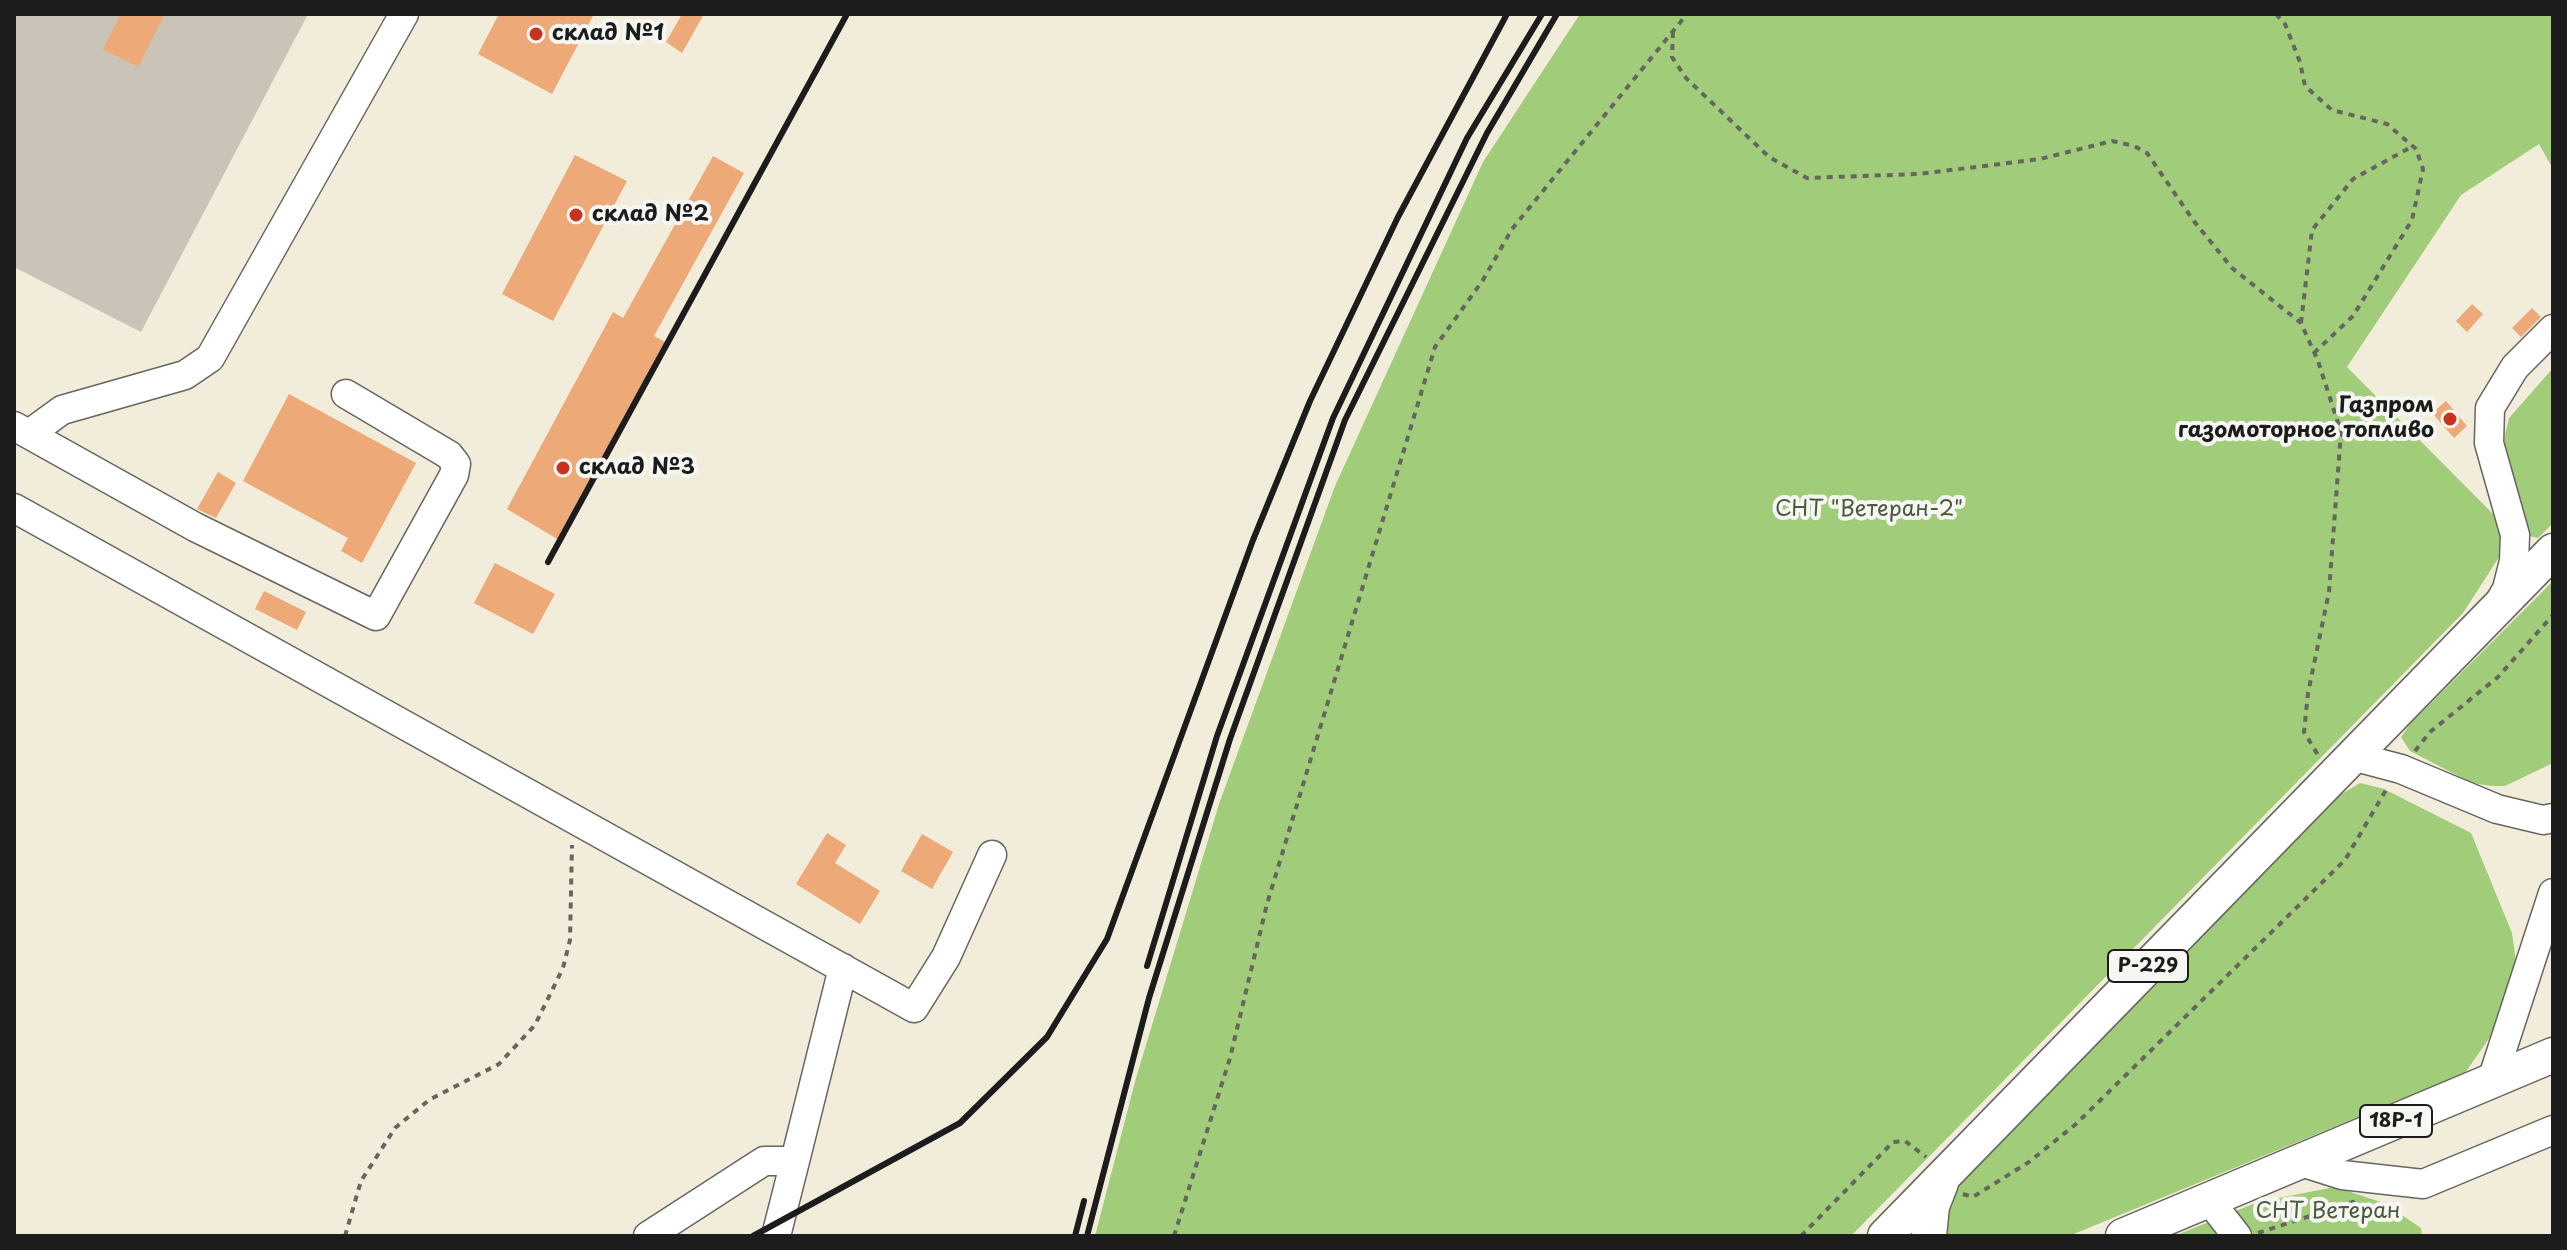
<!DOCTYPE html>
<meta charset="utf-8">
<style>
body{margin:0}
#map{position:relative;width:2567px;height:1250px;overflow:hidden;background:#f2ecdb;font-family:"Playpen Sans",sans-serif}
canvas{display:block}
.frame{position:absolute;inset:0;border:16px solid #1c1c1c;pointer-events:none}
</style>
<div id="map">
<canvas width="2567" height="1250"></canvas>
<div class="frame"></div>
</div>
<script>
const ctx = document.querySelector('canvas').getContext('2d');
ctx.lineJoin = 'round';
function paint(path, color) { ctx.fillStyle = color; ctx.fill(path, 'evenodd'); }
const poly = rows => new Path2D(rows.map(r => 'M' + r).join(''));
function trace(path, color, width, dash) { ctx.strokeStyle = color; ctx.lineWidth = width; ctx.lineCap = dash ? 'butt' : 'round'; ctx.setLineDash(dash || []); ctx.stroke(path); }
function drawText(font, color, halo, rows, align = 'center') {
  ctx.font = font + ' "Playpen Sans",sans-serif'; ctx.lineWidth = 8; ctx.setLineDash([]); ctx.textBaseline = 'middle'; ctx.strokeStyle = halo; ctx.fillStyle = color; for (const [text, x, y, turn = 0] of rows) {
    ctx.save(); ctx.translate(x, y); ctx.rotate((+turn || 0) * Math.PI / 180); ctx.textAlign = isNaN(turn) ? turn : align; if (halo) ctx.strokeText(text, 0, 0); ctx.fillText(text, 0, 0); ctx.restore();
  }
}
paint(poly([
 [14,14,308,14,141,332,14,267]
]), '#cac3b8');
paint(poly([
 [1580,14,2553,14,2553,169,2539,144,2461,195,2347,367,2496,517,2503,551,2463,613,1851,1236,1095,1236,1136,1078,1219,804,1335,486,1483,162],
 [2553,368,2553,523,2538,538,2529,536,2524,521,2504,450,2505,435,2509,418],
 [2553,581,2553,763,2505,786,2491,786,2472,783,2410,751,2401,737,2410,724],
 [2360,783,2384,789,2471,833,2512,933,2516,961,2497,1027,2465,1073,2069,1236,1940,1236,1949,1195,2340,795],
 [2335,1187,2384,1203,2421,1228,2422,1236,2174,1236,2258,1202]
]), '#a1cd7a');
paint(poly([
 [121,14,165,14,138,67,103,49],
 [499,14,594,14,552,94,478,54],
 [682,14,704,14,682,53,666,42],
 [575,155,627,181,553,321,502,294],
 [713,156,744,173,654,336,667,343,559,540,507,509,613,312,623,318],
 [2472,304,2483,314,2467,332,2456,321],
 [2532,308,2541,317,2521,337,2512,328],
 [289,394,416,463,362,563,341,551,348,538,243,481],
 [2446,401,2467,426,2454,438,2432,413],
 [218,472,236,483,216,518,197,509],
 [495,563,555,594,533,634,474,603],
 [264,591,306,612,297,630,255,609],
 [827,833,846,845,835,863,880,891,860,924,796,884],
 [922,834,953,852,932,889,901,871]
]), '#eda977');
const minor = poly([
 [14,426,195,527,376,616,454,475,456,464,449,455,346,394],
 [29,434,62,410,185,375,210,358,404,14],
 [14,508,914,1008,946,957,992,855],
 [2499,603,2507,589,2514,561,2515,535,2489,443,2490,408,2515,367,2553,329],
 [2352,756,2401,769,2497,809,2543,820,2553,818],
 [2492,1080,2553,893],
 [795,1161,843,968],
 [2301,1162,2342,1175,2423,1184,2553,1130],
 [2209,1200,2237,1236],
 [648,1236,764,1161,795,1161,776,1236]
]);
const major = poly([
 [1885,1236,2553,551],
 [1929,1236,1932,1206,1941,1183],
 [2123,1236,2553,1055]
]);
trace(minor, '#67655f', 31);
trace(major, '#67655f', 37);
trace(poly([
 [2276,14,2285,24,2300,62,2305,86,2332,110,2387,124,2416,149,2423,169,2412,220,2353,316,2314,353],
 [1673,32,1672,57,1686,78,1769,157,1807,178,1919,174,2040,159,2112,141,2134,146,2147,153,2193,220,2232,268,2301,323,2318,361,2341,432,2329,592,2308,693,2304,732,2318,755],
 [2301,323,2312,230,2353,179,2413,146],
 [2415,751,2430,732,2498,677,2553,615],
 [1963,1194,1973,1197,2029,1162,2076,1124,2345,860,2386,790],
 [2258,1233,2356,1201],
 [345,1236,361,1181,395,1128,429,1100,499,1064,535,1025,563,968,570,940,572,845],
 [1174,1236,1230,1058,1267,904,1435,347,1483,280,1512,229,1687,14],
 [1801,1236,1893,1142,1905,1141,1926,1157]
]), '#67655f', 4, [6, 6]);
trace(minor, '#fff', 28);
trace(major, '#fff', 34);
trace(poly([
 [548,562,847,14],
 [1147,966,1217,736,1333,418,1467,138,1542,14],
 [753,1236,960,1123,1047,1037,1107,939,1253,540,1310,401,1398,217,1507,14],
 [1075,1236,1084,1201],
 [1087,1236,1149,998,1230,739,1345,420,1487,133,1557,14]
]), '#1c1c1c', 6);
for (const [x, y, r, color] of [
 [536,34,8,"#c8321e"],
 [576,215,8,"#c8321e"],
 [2450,419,8,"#c8321e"],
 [563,468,8,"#c8321e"]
]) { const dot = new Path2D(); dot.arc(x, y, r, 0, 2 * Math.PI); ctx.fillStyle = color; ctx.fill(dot); trace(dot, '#f6f6f2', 3); }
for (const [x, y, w] of [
 [2148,966,80],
 [2396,1121,72]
]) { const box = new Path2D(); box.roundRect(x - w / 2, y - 16, w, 32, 6); ctx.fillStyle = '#f6f6f2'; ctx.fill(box); trace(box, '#1c1c1c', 2); }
drawText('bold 20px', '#1c1c1c', null, [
 ["Р-229",2148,966],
 ["18Р-1",2396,1121]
]);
drawText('bold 22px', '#1c1c1c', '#f6f6f2', [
 ["склад №1",552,34],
 ["склад №2",592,215],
 ["Газпром",2434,406,"right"],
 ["газомоторное топливо",2434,431,"right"],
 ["склад №3",579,468]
], 'left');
drawText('22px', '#4b5a3d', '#f6f6f2', [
 ["СНТ \"Ветеран-2\"",1869,510],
 ["СНТ Ветеран",2328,1212]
]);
</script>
